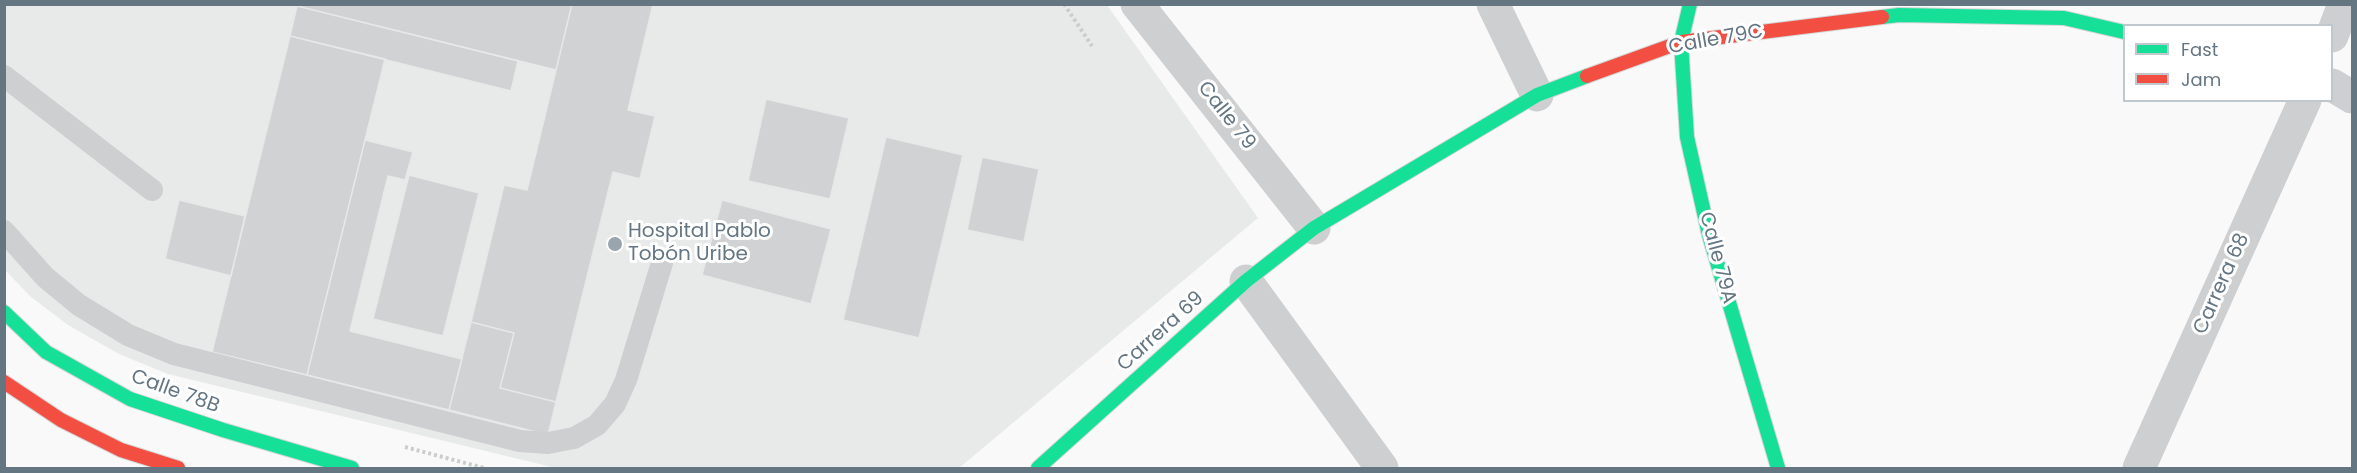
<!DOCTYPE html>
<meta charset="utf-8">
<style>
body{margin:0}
#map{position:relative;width:2357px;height:473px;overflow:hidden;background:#f9f9f9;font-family:Poppins,sans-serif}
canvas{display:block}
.frame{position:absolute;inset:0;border:6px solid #657683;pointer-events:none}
.legend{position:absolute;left:2123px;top:24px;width:210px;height:78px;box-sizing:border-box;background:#fff;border:2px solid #c1c8cd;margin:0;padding:8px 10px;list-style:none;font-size:18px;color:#657683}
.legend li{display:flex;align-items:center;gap:12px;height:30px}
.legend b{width:30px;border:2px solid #c1c8cd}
</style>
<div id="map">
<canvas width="2357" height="473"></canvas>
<div class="frame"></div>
<ul class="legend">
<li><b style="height:8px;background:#16e098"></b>Fast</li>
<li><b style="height:8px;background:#f24e42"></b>Jam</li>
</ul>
</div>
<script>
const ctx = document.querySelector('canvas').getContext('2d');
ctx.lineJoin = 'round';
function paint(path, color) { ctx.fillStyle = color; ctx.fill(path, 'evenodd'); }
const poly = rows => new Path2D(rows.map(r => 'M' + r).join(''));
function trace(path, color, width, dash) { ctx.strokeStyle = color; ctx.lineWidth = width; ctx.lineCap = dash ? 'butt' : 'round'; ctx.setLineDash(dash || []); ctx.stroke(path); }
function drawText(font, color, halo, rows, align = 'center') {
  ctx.font = font + ' Poppins,sans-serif'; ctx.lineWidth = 6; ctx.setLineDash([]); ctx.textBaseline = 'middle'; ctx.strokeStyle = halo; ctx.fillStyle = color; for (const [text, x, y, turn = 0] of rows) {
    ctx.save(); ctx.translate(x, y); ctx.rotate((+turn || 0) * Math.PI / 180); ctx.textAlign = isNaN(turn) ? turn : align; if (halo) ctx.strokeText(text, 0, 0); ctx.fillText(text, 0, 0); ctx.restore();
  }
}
paint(poly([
 [4,5,1107,5,1258,218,959,468,556,468,168,374,119,354,68,325,31,297,5,270]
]), '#e8e9e9');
const building = poly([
 [298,4,572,4,556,70,297,6,298,4],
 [572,4,653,4,628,110,655,116,640,179,613,172,556,402,500,388,514,333,471,322,504,185,527,190,572,4],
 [297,6,518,61,511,91,290,36,297,6],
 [290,36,385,59,307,375,212,352,290,36],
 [766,99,849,118,830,199,748,181,766,99],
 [886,137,963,155,919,338,843,320,886,137],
 [365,140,413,152,405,180,388,176,350,331,462,359,449,410,307,375,365,140],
 [982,157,1039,169,1024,242,967,230,982,157],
 [409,175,479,193,443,336,373,319,409,175],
 [179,200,245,216,231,276,165,259,179,200],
 [722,200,831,229,811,304,702,275,722,200],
 [471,322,514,333,500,388,556,402,548,435,449,410,471,322]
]);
paint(building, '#d0d2d3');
trace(building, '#e8e8e8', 1.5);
const fast = poly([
 [1690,4,1681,42,1687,137,1709,235,1778,468],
 [1882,17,1899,15,2064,18,2124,32],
 [4,312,46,352,130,399,223,430,352,468],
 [1038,468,1246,281,1314,228,1537,95,1587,76]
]);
const jam = poly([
 [1587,76,1681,42,1882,17],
 [4,382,61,420,121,450,178,468]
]);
trace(fast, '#d5d6d7', 16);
trace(jam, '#d5d6d7', 16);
trace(poly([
 [1064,4,1092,46],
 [405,447,484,468]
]), '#cbcccd', 4, [3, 3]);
trace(poly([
 [4,76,152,190],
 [4,231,45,277,79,305,128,335,174,354,520,441,548,443,574,438,597,425,615,404,626,380,662,263]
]), '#cecfd0', 22);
trace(poly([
 [1137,4,1314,228],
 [1493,4,1537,95],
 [2332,36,2344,4],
 [2332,85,2352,97],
 [1246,281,1382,468],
 [2139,468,2305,100]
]), '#cecfd0', 33);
trace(fast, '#16e098', 14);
trace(jam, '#f24e42', 14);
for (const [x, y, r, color] of [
 [615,244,8,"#99a4ac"]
]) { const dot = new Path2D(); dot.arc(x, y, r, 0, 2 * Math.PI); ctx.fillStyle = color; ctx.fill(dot); trace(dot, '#fff', 2); }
drawText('20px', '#657683', '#fff', [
 ["Calle 79C",1716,40,-10],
 ["Calle 79",1226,116,52],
 ["Calle 79A",1717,258,75],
 ["Carrera 68",2222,284,-66],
 ["Carrera 69",1161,332,-42],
 ["Calle 78B",175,392,20]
]);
drawText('20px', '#657683', '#fff', [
 ["Hospital Pablo",628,232],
 ["Tobón Uribe",628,255]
], 'left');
</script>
